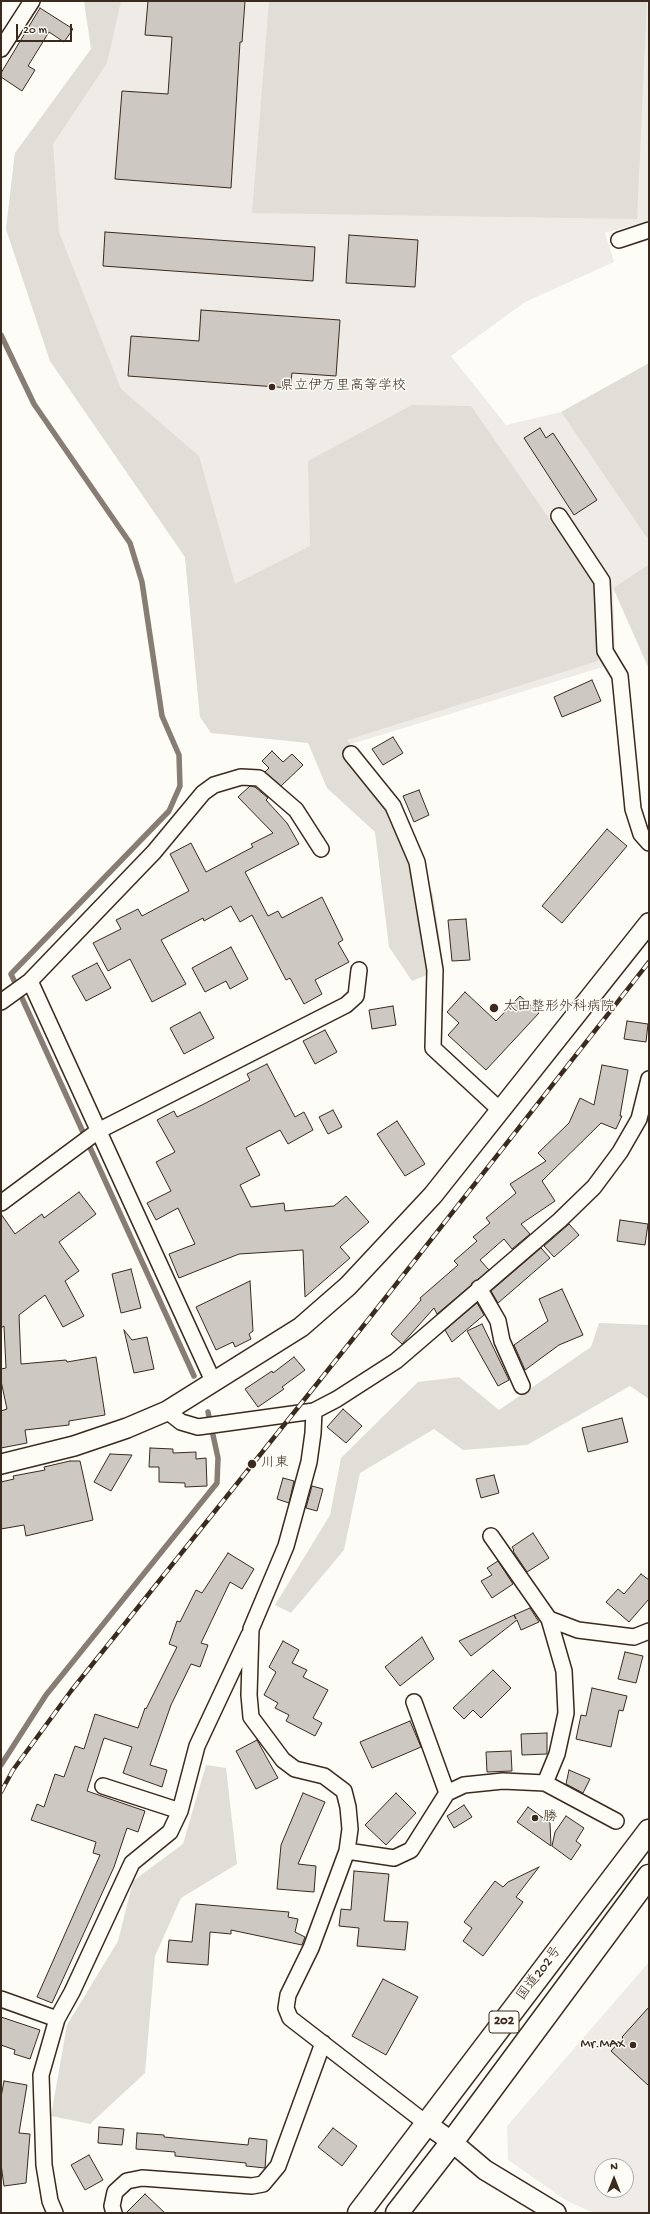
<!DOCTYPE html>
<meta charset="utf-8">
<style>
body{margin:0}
#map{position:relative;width:650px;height:2214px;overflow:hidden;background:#fdfcf7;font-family:"Gochi Hand",sans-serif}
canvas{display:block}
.frame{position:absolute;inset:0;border:2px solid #3b2a1e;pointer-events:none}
.north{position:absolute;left:594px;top:2158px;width:40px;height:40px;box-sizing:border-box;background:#fdfcf7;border:1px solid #afa8a0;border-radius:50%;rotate:0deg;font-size:11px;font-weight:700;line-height:16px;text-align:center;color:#3b2a1e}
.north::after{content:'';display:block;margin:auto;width:14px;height:18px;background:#3b2a1e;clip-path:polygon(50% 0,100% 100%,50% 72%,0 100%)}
.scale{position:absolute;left:16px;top:24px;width:56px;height:18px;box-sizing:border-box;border:2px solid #3b2a1e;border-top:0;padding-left:5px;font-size:12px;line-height:14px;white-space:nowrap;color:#3b2a1e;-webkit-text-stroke:3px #fdfcf7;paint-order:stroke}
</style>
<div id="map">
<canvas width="650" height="2214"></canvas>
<div class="frame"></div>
<div class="north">N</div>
<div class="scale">20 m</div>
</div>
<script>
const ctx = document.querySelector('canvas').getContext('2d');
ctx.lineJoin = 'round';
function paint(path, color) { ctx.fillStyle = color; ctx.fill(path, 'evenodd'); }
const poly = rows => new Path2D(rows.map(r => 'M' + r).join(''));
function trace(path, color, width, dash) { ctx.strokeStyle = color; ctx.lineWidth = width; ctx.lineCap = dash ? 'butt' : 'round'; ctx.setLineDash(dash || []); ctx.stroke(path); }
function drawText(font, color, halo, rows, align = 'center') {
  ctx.font = font + ' "Gochi Hand","Klee One",sans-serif'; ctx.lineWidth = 3; ctx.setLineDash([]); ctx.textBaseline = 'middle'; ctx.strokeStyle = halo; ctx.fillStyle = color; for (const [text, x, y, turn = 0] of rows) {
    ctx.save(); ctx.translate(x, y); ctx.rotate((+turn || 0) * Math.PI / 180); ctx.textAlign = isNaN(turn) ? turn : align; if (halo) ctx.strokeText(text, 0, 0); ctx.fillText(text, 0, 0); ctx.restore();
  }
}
paint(poly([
 [100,1,649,1,649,221,605,233,614,262,525,302,451,356,506,425,561,412,649,541,649,564,613,588,616,663,345,746,275,724,200,717,185,557,50,361,6,229,15,153,91,49],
 [649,1962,649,2213,594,2213,567,2201,508,2160,507,2126],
 [602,2166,626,2166,626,2190,602,2190]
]), '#efece7');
paint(poly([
 [84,1,121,1,107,63,53,144,59,232,121,389,199,456,235,584,310,546,308,461,412,405,471,406,596,586,598,661,347,740,400,806,433,895,444,968,412,981,389,947,375,832,327,788,308,743,211,733,200,717,185,557,50,361,6,229,15,153,91,49],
 [269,1,647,1,637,219,252,213],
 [649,363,649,541,561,412],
 [649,564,649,669,613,588],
 [599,1323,649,1325,649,1399,630,1386,527,1445,463,1450,434,1429,360,1473,344,1550,291,1613,275,1605,330,1515,341,1458,418,1382,459,1377,499,1410,591,1347],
 [206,1765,226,1768,237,1864,181,1898,155,1956,145,2073,90,2124,51,2116,67,2025,118,1941,133,1881,183,1844]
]), '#e1ded7');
trace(poly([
 [1,335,34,404,130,543,142,582,162,716,179,755,180,786,169,811,11,974,194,1376],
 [1,1765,46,1695,217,1483,218,1458,208,1412]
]), '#887d74', 5.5);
const building = poly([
 [148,1,245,1,242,42,240,42,231,188,115,179,122,91,168,94,172,37,145,35,148,1],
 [40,8,73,29,64,42,49,32,28,66,35,70,22,91,1,77,1,73,40,8],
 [105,232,315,247,313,281,103,266,105,232],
 [349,235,418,240,415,287,346,283,349,235],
 [201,310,340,320,336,376,292,373,290,388,128,376,131,336,199,341,201,310],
 [540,428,546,438,553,433,597,500,574,515,524,438,540,428],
 [592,680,601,701,562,717,554,697,592,680],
 [393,737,403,753,383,765,372,749,393,737],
 [272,751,283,762,292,754,303,765,281,786,265,772,269,768,262,761,272,751],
 [250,786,255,787,268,798,266,800,287,823,299,844,245,872,268,916,278,911,282,918,322,897,343,940,338,943,349,962,315,980,322,994,304,1004,290,978,286,980,252,915,240,922,231,906,204,921,203,918,161,940,186,984,152,1002,130,959,108,971,93,943,121,929,116,920,138,909,142,916,189,891,170,854,191,843,206,872,253,847,251,844,273,833,238,797,250,786],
 [419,790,429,815,414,822,403,796,419,790],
 [607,829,627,846,562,923,542,906,607,829],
 [466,919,470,960,452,961,448,920,466,919],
 [231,947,248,979,230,989,226,981,205,992,192,968,231,947],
 [97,963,111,988,86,1001,72,976,97,963],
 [465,992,496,1021,520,996,539,1013,486,1070,448,1035,459,1023,447,1012,465,992],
 [393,1006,396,1025,372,1029,369,1010,393,1006],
 [200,1012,214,1038,184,1054,170,1028,200,1012],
 [627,1021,648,1024,646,1042,624,1039,627,1021],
 [325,1030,337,1052,315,1064,303,1041,325,1030],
 [267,1064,295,1117,304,1112,313,1130,288,1144,280,1130,246,1148,260,1175,240,1185,251,1207,284,1203,285,1211,334,1206,346,1196,369,1222,340,1247,350,1258,305,1297,303,1250,239,1254,179,1278,169,1254,195,1244,178,1208,156,1220,147,1203,171,1191,156,1162,175,1152,157,1120,174,1111,177,1117,202,1105,250,1080,247,1074,267,1064],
 [602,1065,628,1070,620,1116,622,1116,616,1129,601,1123,542,1181,555,1201,521,1224,530,1234,512,1249,504,1239,480,1260,489,1270,437,1314,434,1308,402,1344,391,1334,421,1300,420,1298,458,1265,454,1261,477,1241,473,1237,490,1223,486,1218,516,1193,510,1184,546,1161,538,1153,569,1123,580,1098,594,1105,602,1065],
 [333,1110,342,1127,328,1134,319,1117,333,1110],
 [397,1121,425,1164,405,1176,377,1134,397,1121],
 [79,1192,96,1214,59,1242,79,1271,65,1281,84,1316,63,1327,45,1295,19,1315,21,1364,66,1360,67,1362,96,1357,105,1415,69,1421,69,1425,25,1430,27,1443,1,1448,1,1411,7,1409,1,1381,1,1369,6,1368,4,1326,1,1328,1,1214,15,1234,42,1214,44,1218,79,1192],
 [620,1220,648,1224,645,1245,617,1241,620,1220],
 [569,1224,579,1235,554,1257,544,1246,569,1224],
 [541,1248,550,1258,498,1303,491,1291,541,1248],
 [131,1269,141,1308,121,1313,112,1274,131,1269],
 [250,1281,253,1331,249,1334,251,1339,235,1347,233,1342,216,1350,196,1307,250,1281],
 [562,1289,583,1335,559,1345,525,1370,514,1345,548,1321,539,1299,562,1289],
 [477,1303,484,1315,452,1342,445,1330,477,1303],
 [482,1324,509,1380,498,1386,467,1331,482,1324],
 [124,1330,132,1340,147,1337,154,1369,134,1373,124,1330],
 [294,1357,305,1370,282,1387,284,1389,258,1407,245,1389,272,1371,273,1373,294,1357],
 [343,1409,362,1426,346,1443,327,1427,343,1409],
 [622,1418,628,1442,588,1452,582,1428,622,1418],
 [150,1448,173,1449,173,1453,196,1452,196,1459,206,1458,207,1486,185,1487,185,1483,159,1482,159,1467,149,1467,150,1448],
 [110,1454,132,1455,111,1491,94,1482,110,1454],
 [70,1461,80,1461,93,1520,26,1536,24,1525,1,1529,1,1482,14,1479,13,1476,45,1470,44,1467,70,1461],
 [494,1475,499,1493,481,1498,476,1479,494,1475],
 [283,1478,294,1481,289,1503,277,1499,283,1478],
 [312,1486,323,1489,317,1511,306,1508,312,1486],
 [533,1533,549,1558,527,1572,513,1551,514,1550,512,1547,533,1533],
 [228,1553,254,1569,242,1589,230,1582,201,1643,208,1645,200,1667,191,1664,171,1705,150,1765,167,1770,162,1787,123,1773,132,1747,104,1738,87,1791,145,1811,138,1832,127,1828,114,1867,52,2003,37,1997,100,1855,93,1853,96,1842,31,1820,37,1804,44,1807,55,1774,64,1777,75,1746,84,1749,95,1714,138,1728,145,1708,146,1709,177,1647,169,1644,177,1621,180,1622,196,1590,202,1593,228,1553],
 [498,1561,513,1584,492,1598,481,1581,492,1575,487,1568,498,1561],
 [641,1574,649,1580,649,1599,629,1622,606,1602,618,1589,624,1594,641,1574],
 [530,1608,539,1622,521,1630,517,1620,471,1656,459,1641,514,1615,516,1619,514,1615,530,1608],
 [422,1637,434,1659,400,1686,385,1667,422,1637],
 [283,1641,299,1650,292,1663,307,1670,303,1677,328,1690,313,1718,322,1723,315,1736,286,1721,289,1715,275,1708,278,1703,264,1695,276,1672,269,1667,283,1641],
 [625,1652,643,1656,636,1683,618,1679,625,1652],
 [493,1670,511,1688,481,1718,473,1710,464,1719,453,1708,493,1670],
 [592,1688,627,1696,623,1711,619,1710,611,1747,576,1739,581,1715,586,1716,592,1688],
 [410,1721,421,1747,372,1768,360,1742,410,1721],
 [547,1733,547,1754,522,1755,521,1734,547,1733],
 [257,1740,278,1778,256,1789,236,1751,257,1740],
 [511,1751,512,1771,487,1772,486,1752,511,1751],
 [569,1770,590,1779,583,1793,566,1784,569,1770],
 [303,1793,325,1802,298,1864,316,1866,314,1892,277,1889,281,1845,303,1793],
 [396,1793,416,1813,386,1845,365,1825,396,1793],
 [464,1805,472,1817,454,1828,447,1816,464,1805],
 [528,1807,550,1823,551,1846,517,1822,528,1807],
 [566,1816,584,1828,576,1841,581,1845,571,1860,552,1846,555,1832,566,1816],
 [539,1867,516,1897,523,1902,483,1956,463,1941,472,1928,464,1922,495,1881,503,1887,508,1882,539,1867],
 [354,1871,389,1874,384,1921,408,1922,405,1950,357,1946,359,1928,339,1926,341,1909,351,1910,354,1871],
 [196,1904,289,1912,288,1917,298,1919,295,1932,305,1937,302,1945,231,1930,231,1934,210,1932,208,1965,167,1962,169,1940,192,1942,196,1904],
 [383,1979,418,1997,386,2055,352,2036,383,1979],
 [649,2007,649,2086,611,2051,623,2038,622,2037,649,2007],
 [1,2017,40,2030,30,2059,14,2054,15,2050,1,2045,1,2017],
 [4,2081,27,2085,19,2133,30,2134,26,2183,4,2186,1,2164,1,2097,4,2081],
 [99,2127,124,2129,122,2145,98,2143,99,2127],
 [333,2128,357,2146,342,2166,318,2147,333,2128],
 [137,2133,164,2135,164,2137,248,2145,249,2138,267,2140,265,2168,246,2166,246,2163,175,2156,175,2152,136,2149,137,2133],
 [89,2155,103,2180,85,2190,71,2165,89,2155],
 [145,2194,165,2213,126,2213,145,2194]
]);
paint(building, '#cdc8c2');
trace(building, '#3b2a1e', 1);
const minor = poly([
 [1,49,32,1],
 [619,240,649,230],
 [559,516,602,581,605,651,620,676,633,809,641,834,649,843],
 [351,754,393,806,417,862,435,970,433,1048,500,1110],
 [30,981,213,1381],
 [1,1002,30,981,154,852,203,793,214,785,241,777,259,778,296,810,321,849],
 [1,1203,98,1131,346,1005,356,996,359,970],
 [479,1288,498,1321,502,1341,522,1386],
 [167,1411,181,1422,198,1427,314,1411,337,1399,396,1361,560,1220,594,1187,620,1152,639,1119,649,1079],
 [314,1411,313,1433,309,1462,286,1546,251,1629,249,1695,251,1717,283,1760,295,1769,324,1776,344,1791,348,1807,350,1829,347,1851,311,1948,288,1995,286,2008,290,2018,427,2124],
 [491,1536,549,1619,564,1671,566,1713,557,1754,545,1783],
 [549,1619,578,1630,634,1637,649,1631],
 [414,1702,447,1793],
 [103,1786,180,1811],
 [347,1851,394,1858,411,1850,447,1793,464,1785,503,1781,545,1783,616,1821],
 [1,1999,57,2019],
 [55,2213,50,2201,44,2165,41,2075,57,2019,72,1992,132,1863,170,1832,180,1811,197,1746,249,1635],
 [114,2213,112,2206,115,2192,127,2181,142,2178,252,2186,263,2184,278,2166,323,2043]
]);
const tertiary = poly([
 [1,1464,74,1446,127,1428,167,1411,301,1327,348,1286,433,1195,649,923],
 [427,2124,452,2142,485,2170,556,2213]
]);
const trunk = poly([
 [359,2213,649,1831],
 [397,2213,452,2142,649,1876]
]);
trace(minor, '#3b2a1e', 18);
trace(tertiary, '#3b2a1e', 22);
trace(trunk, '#3b2a1e', 25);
trace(minor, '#fdfcf7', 15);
trace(tertiary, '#fdfcf7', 19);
trace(trunk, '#fdfcf7', 22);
const rail = poly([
 [1,1792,13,1770,71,1691,368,1320,649,962]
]);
trace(rail, '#3b2a1e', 4.5);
trace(rail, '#fdfcf7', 3, [9]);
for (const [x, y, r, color] of [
 [272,387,4,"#3b2a1e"],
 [494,1008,5,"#3b2a1e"],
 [252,1464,5,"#3b2a1e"],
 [535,1818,4,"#3b2a1e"],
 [633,2045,4,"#3b2a1e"]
]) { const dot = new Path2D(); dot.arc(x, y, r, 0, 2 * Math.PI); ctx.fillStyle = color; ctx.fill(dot); trace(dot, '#fdfcf7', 1.5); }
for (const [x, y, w] of [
 [504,2022,30]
]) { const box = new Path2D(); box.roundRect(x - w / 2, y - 11, w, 22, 3); ctx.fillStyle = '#fdfcf7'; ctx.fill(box); trace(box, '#3b2a1e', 1); }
drawText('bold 13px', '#3b2a1e', null, [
 ["202",504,2022]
]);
drawText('14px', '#3b2a1e', '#fdfcf7', [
 ["県立伊万里高等学校",280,387],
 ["太田整形外科病院",503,1008],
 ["川東",261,1464],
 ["勝",543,1818],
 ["Mr.MAX",625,2045,"right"]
], 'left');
drawText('14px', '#3b2a1e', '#fdfcf7', [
 ["国道202号",540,1974,-53]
]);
</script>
